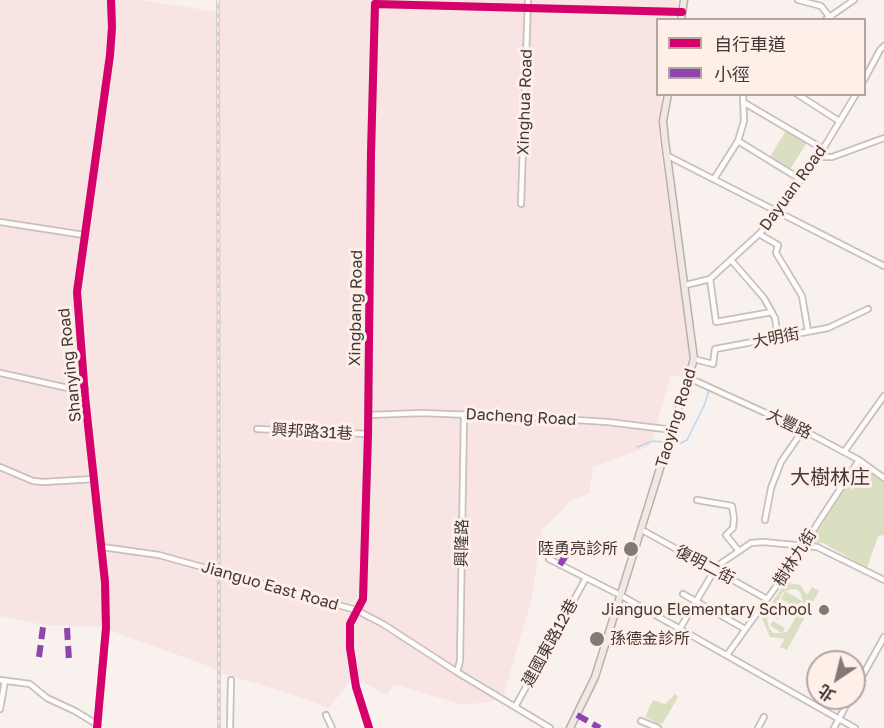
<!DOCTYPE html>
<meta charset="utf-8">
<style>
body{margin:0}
#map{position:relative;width:884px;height:728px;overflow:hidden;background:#f9f1ed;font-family:"Golos Text","Noto Sans TC",sans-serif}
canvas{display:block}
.legend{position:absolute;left:656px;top:18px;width:210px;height:78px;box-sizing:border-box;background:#feefe8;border:2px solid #b3a6a0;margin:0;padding:8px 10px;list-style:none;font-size:18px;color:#423934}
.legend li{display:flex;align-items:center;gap:12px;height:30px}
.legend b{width:30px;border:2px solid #b3a6a0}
.north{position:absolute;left:806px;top:650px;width:60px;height:60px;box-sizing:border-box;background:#feefe8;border:2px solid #b3a6a0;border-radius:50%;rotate:215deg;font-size:16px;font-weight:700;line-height:24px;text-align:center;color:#423934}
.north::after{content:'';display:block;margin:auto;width:21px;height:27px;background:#827975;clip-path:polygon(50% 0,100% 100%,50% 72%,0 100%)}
</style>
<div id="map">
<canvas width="884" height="728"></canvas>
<ul class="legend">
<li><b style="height:8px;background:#d6006c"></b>自行車道</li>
<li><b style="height:8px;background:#8e44ad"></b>小徑</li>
</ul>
<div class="north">北</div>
</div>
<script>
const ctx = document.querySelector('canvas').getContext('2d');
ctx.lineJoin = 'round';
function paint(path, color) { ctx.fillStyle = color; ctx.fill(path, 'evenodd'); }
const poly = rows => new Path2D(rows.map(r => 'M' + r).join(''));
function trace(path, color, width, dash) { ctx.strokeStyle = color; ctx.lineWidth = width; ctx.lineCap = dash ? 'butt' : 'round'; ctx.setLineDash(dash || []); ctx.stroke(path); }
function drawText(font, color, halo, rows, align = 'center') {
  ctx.font = font + ' "Golos Text","Noto Sans TC",sans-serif'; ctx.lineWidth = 6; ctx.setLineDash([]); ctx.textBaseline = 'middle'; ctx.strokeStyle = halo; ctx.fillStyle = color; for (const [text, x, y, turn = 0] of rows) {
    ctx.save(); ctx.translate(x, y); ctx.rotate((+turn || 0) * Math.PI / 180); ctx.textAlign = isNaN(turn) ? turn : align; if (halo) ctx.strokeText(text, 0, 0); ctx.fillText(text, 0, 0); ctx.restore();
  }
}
paint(poly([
 [0,0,142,0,217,12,218,0,677,0,674,19,658,20,658,94,661,95,659,141,690,353,685,377,671,375,650,446,593,467,589,493,569,502,542,530,531,602,502,700,463,705,394,684,387,695,353,677,329,708,294,695,222,673,222,671,101,627,44,625,0,616]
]), '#f7e4e3');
paint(poly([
 [787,129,808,141,789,171,768,160],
 [860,463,884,478,884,535,878,536,867,568,823,543,811,543],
 [789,583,800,585,807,595,812,587,819,591,787,650,780,647,785,639,770,637,762,618,783,586],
 [792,589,798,590,801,594,803,604,788,631,782,633,785,628,773,621,770,626,782,633,773,633,769,628,767,619,770,615,778,619,786,606,778,601,783,592,785,591,781,599,797,608,802,601,785,591],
 [675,694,678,697,663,723,659,724,645,717,653,700,665,704]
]), '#dadfc1');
trace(poly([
 [669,442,679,444,687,440,704,406,709,390],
 [637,447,653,441,664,442]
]), '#b6d7f3', 1.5);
const minor = poly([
 [798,0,821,6,832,20],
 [825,20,854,0],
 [864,80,880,50,884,46],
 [797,94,839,121],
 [743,102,823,149],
 [738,141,800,179],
 [668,156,884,266],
 [815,157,832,157,884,138],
 [714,179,738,141,744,121,743,94],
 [521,204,528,0],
 [0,222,84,235],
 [759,234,778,245,776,253,802,296,808,331],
 [731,260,764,298,775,318,778,338],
 [710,279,716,322,772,312],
 [686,285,710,279,759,234,779,212,823,149,856,94],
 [694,359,713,364,715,349,828,328,868,309],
 [0,373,77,390,85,388],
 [689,378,803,430,859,460,884,478],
 [368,415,422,413,543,418,608,422,673,430],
 [257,429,368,434],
 [844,452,884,396],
 [0,467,33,481,43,482,94,479],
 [697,500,732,506,734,518,733,528,726,535,738,550],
 [765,520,771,488,781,462,803,430],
 [642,530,767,599],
 [102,547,159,555,356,610,383,624,457,672,550,728],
 [549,559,620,595,855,728],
 [560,565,572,544],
 [683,594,745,629],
 [679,630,717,566,751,543,763,542,817,547,884,580],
 [727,655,805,546,816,526,859,460],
 [457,672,460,661,464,414],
 [0,680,30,684,47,698,75,711,98,725],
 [854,691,884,637],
 [515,707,586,578],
 [0,709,5,681],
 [326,715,332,728],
 [641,721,658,728],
 [97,728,106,628,105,582,85,397,77,292,110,55,112,27,111,0],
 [230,728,231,680],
 [369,728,356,687,350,648,350,624,363,599,368,434,371,153,375,4,682,12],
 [758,728,764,717],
 [834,728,850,698]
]);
const major = poly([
 [681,20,684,0],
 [570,728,595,677,694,359,665,141,663,121,668,94]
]);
trace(minor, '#c8c0bc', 8);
trace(major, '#bbafa7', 9);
trace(minor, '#fefdfc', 4.5);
trace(major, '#efe8e4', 6);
const rail = poly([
 [218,0,219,728]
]);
trace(rail, '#d3d0ce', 4);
trace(rail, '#feefe8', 1.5, [4.5]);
trace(poly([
 [560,565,572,544],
 [67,628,69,660],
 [39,657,43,627],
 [577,715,600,728]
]), '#8e44ad', 6, [12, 6]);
trace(poly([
 [97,728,106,628,105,582,85,397,77,292,110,55,112,27,111,0],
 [369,728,356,687,350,648,350,624,363,599,368,434,371,153,375,4,682,12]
]), '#d6006c', 8);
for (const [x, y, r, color] of [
 [631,549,8,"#827975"],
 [824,610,6,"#827975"],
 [597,639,8,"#827975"]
]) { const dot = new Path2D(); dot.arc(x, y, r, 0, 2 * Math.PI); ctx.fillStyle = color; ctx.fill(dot); trace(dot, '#feefe8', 2); }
drawText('16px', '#423934', '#feefe8', [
 ["Xinghua Road",525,102,-88],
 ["Dayuan Road",793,188,-54],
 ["Xingbang Road",356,308,-89],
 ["大明街",776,338,-11],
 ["Shanying Road",70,365,-96],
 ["Dacheng Road",521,417,3],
 ["Taoying Road",676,418,-73],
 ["大豐路",789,424,26],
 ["興邦路31巷",312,432,3],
 ["興隆路",462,543,-89],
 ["樹林九街",795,558,-57],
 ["復明二街",705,565,28],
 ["Jianguo East Road",270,586,16],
 ["建國東路12巷",550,643,-61]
]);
drawText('16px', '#423934', '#feefe8', [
 ["陸勇亮診所",618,549],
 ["Jianguo Elementary School",812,610],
 ["孫德金診所",610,639,"left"]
], 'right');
drawText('20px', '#423934', '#feefe8', [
 ["大樹林庄",830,478]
]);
</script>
